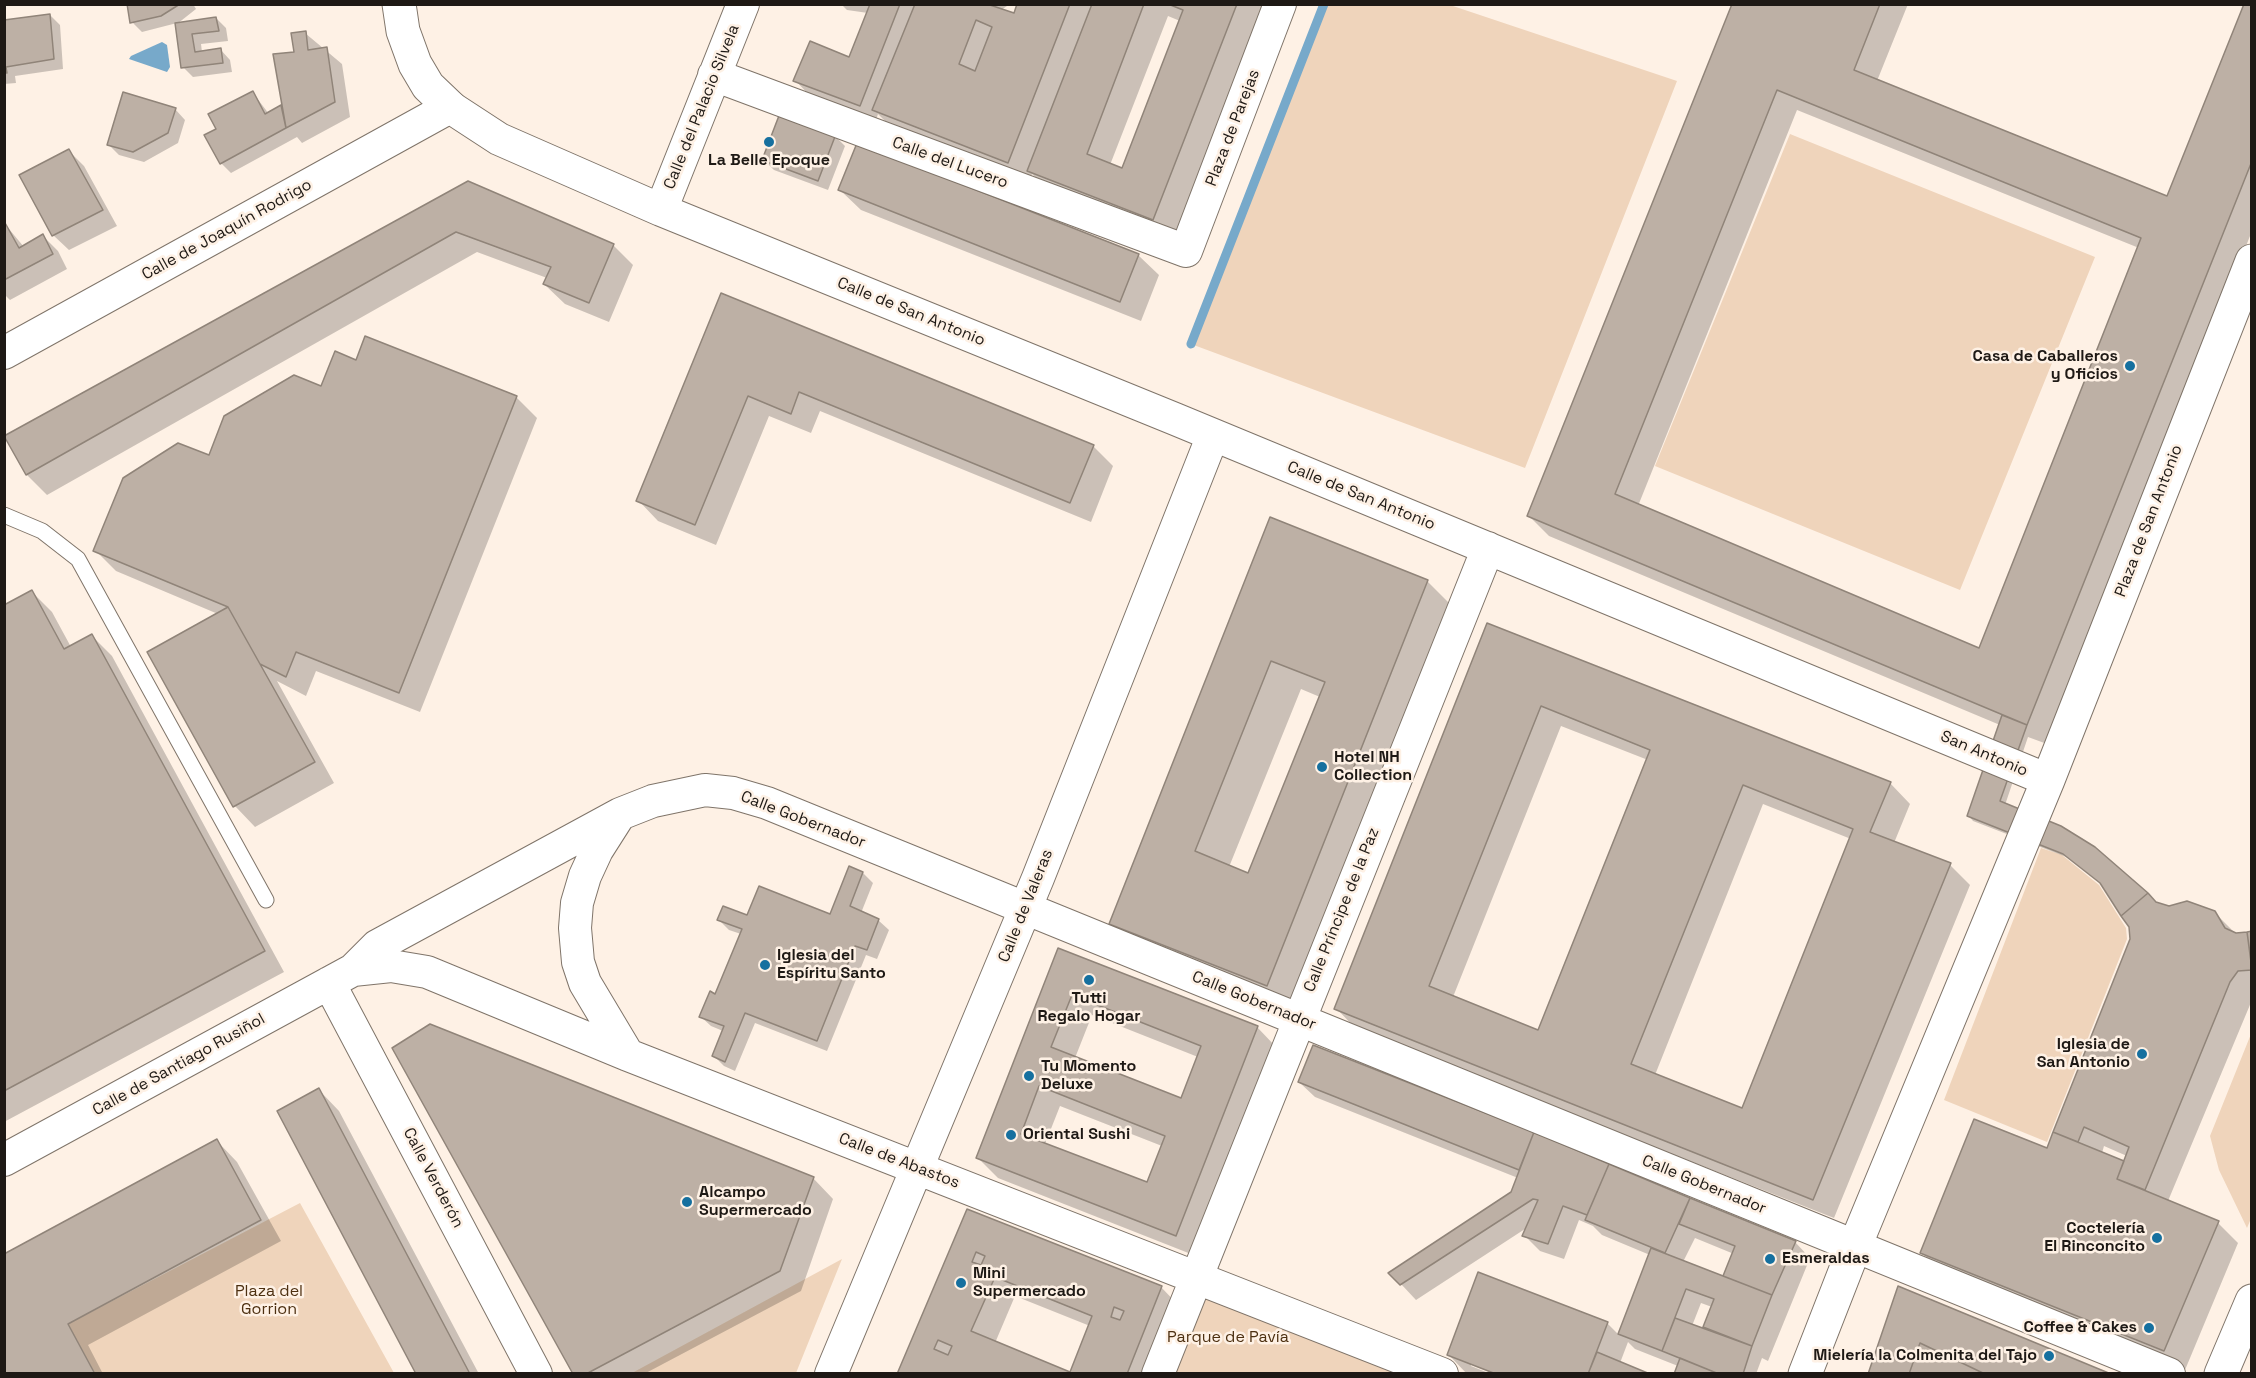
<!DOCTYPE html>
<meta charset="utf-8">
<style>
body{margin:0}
#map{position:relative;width:2256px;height:1378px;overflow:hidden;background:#fef1e5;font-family:"Space Grotesk",sans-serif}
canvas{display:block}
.frame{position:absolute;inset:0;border:6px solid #1e1915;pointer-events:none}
</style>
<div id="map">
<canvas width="2256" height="1378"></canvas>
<div class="frame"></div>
</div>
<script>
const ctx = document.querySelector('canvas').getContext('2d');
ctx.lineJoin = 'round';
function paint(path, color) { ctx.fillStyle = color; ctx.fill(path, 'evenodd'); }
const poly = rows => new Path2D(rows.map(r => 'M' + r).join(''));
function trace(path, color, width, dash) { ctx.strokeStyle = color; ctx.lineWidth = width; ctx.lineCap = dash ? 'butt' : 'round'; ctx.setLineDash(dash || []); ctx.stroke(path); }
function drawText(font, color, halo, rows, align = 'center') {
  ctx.font = font + ' "Space Grotesk",sans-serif'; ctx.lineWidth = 5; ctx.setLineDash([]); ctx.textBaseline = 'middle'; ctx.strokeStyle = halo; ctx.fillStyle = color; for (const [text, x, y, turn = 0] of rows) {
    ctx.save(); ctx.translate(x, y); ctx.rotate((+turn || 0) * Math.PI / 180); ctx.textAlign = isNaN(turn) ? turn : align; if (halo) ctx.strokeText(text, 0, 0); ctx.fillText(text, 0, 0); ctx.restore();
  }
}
paint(poly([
 [1324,5,1450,5,1677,81,1525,468,1191,344],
 [1790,134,2095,257,1960,590,1655,466],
 [2041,848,2062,855,2099,885,2126,928,2127,939,2047,1142,1944,1100],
 [2251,1034,2252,1216,2247,1228,2219,1170,2210,1136],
 [300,1203,394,1373,95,1373,68,1324],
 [842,1259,796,1373,632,1373],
 [1207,1292,1410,1374,1175,1374]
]), '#efd4bb');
paint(poly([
 [162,42,167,45,170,67,167,72,129,59,131,56]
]), '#77a9ca');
paint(poly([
 [128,4,193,4,196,9,177,24,216,18,226,28,228,41,201,44,202,52,220,49,230,60,232,72,193,77,183,67,177,23,142,32,132,22],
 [841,4,1010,4,1001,10,1015,15,1019,4,1265,5,1173,240,1049,191,1032,174,1029,183,894,130,878,114,876,120,810,96,795,80,850,59,868,13,847,10],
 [1168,16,1180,21,1122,170,1110,165],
 [1733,4,1908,4,1877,81,2167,198,2252,4,2252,231,2047,744,2028,737,2005,805,2156,904,2169,908,2214,912,2236,934,2252,933,2252,1000,2168,1201,2218,1223,2238,1243,2185,1370,1942,1273,1922,1253,2048,1150,2132,940,2130,926,2103,884,2069,858,1973,821,1969,816,2000,725,1549,536,1529,516],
 [1797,110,2139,248,1980,650,1638,506],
 [2104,1146,2127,1156,2124,1163,2102,1153],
 [50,15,60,25,63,69,15,76,16,83,4,84,4,22],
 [305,33,342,64,350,117,302,143,297,137,231,173,221,163,218,129,253,93,269,114,281,106,284,109,295,53],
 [175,109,185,120,178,143,144,162,119,155,109,145],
 [835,136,845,146,828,190,774,170,764,160],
 [69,151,84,166,117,226,69,250,53,235],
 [468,183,613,245,633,265,609,322,565,304,544,284,547,278,477,252,47,495,27,475,6,437],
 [840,190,1138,255,1159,275,1141,321,861,210],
 [4,223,24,247,43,236,58,251,67,269,10,300,4,294],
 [722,295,1093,446,1113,466,1091,522,820,411,811,433,769,416,716,545,658,521,638,500],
 [357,362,516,397,537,418,420,712,316,671,306,696,277,681,334,783,255,827,235,806,149,652,218,614,116,571,95,550,210,457,322,388],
 [1271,519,1427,581,1456,610,1296,1014,1140,953,1111,924],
 [1301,689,1320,697,1249,875,1229,867],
 [32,592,52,612,71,647,92,636,112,656,284,972,4,1122,4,606],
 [1488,625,1890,783,1910,804,1894,843,1950,865,1970,885,1834,1218,1356,1029,1336,1008],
 [1561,726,1648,760,1539,1032,1453,997],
 [1763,804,1851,839,1742,1110,1655,1075],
 [850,868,863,873,873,883,861,913,878,920,889,930,877,959,866,955,827,1051,755,1023,735,1071,724,1066,714,1056,723,1031,711,1026,700,1016,716,996,741,934,729,930,719,920,831,916],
 [1059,950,1257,1027,1277,1048,1196,1256,998,1178,978,1158],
 [1092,1015,1198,1057,1181,1100,1075,1058],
 [1060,1106,1162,1146,1147,1184,1045,1144],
 [1314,1047,1534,1134,1795,1242,1810,1258,1768,1361,1762,1358,1756,1374,1675,1374,1678,1366,1635,1349,1628,1342,1620,1363,1646,1374,1500,1374,1471,1362,1471,1366,1491,1374,1467,1374,1448,1354,1607,1323,1619,1335,1650,1255,1602,1235,1593,1226,1579,1220,1564,1259,1540,1251,1524,1235,1528,1227,1416,1300,1401,1284,1512,1193,1518,1178,1315,1097,1299,1082],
 [1695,1238,1734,1254,1724,1278,1683,1262],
 [1701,1303,1712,1307,1704,1327,1710,1333,1692,1326],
 [1680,1356,1712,1369,1680,1360],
 [319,1090,339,1111,479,1374,418,1374],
 [217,1141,237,1162,281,1241,88,1345,103,1374,4,1374],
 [813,1178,833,1199,801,1291,644,1374,575,1374],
 [968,1211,1161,1287,1181,1308,1155,1374,899,1374],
 [1015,1296,1090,1326,1071,1373,995,1343]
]), '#0003');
trace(poly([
 [1191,344,1324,4]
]), '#77a9ca', 9);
const building = poly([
 [127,4,180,4,161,16,130,23,127,4],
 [870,4,900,4,860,106,793,81,810,41,849,57,870,4],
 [915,4,987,4,1014,13,1017,4,1070,4,1008,163,872,110,915,4],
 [976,20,992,27,975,71,959,64,976,20],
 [1092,4,1144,4,1087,154,1122,168,1183,10,1168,4,1237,4,1153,220,1027,171,1092,4],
 [1732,4,1880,4,1854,70,2167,196,2244,4,2252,4,2252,161,2027,725,1527,516,1732,4],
 [1777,90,2141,238,1979,648,1615,494,1777,90],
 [50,14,54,59,6,67,7,73,4,73,4,20,50,14],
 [216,17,219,31,192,34,195,52,221,48,223,63,181,68,175,23,216,17],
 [306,31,308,50,327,47,335,102,286,128,273,54,294,52,291,33,306,31],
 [253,91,265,114,281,105,286,128,220,164,204,135,216,129,208,114,253,91],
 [123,92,176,108,168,133,133,152,107,145,123,92],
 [780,113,836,134,818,181,762,160,780,113],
 [857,143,1139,254,1120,302,838,190,857,143],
 [69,149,103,210,52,236,19,175,69,149],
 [468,181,614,244,589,303,543,284,551,267,456,232,26,475,4,436,468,181],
 [4,221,19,248,43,234,53,254,4,280,4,221],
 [721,293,1094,445,1070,503,799,392,791,414,748,396,695,525,636,501,721,293],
 [365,336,517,396,399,693,296,652,286,677,260,664,228,607,93,551,123,478,178,443,209,455,224,416,294,375,321,386,335,351,356,360,365,336],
 [1270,517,1428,580,1267,986,1109,924,1270,517],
 [1271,661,1325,682,1248,873,1195,851,1271,661],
 [32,590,64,649,92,634,265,951,4,1091,4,605,32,590],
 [228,607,315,762,233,807,147,652,228,607],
 [1487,623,1891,782,1870,832,1951,863,1813,1200,1334,1009,1487,623],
 [1541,706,1650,750,1538,1030,1429,986,1541,706],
 [1743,785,1853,829,1742,1108,1631,1064,1743,785],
 [2002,715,2027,725,2000,801,2061,826,2095,847,2148,893,2121,916,2100,883,2063,854,1967,816,2002,715],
 [849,866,863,872,850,906,879,919,867,950,855,946,817,1041,745,1013,725,1062,712,1056,724,1026,699,1017,710,991,715,994,742,929,717,920,723,906,747,915,759,886,830,914,849,866],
 [2148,893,2156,902,2169,906,2187,901,2215,911,2225,928,2236,933,2247,932,2252,970,2238,971,2230,982,2145,1190,2117,1179,2129,1147,2084,1127,2078,1142,2053,1132,2130,939,2129,927,2121,916,2148,893],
 [2252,931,2252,960,2251,960,2247,932,2252,931],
 [1058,948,1258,1026,1176,1236,976,1158,1058,948],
 [1072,995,1201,1046,1181,1098,1051,1047,1072,995],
 [1039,1086,1165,1136,1147,1182,1021,1134,1039,1086],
 [430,1024,814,1177,780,1271,586,1374,573,1374,392,1048,430,1024],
 [1313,1045,1534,1132,1519,1170,1298,1082,1313,1045],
 [319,1088,470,1374,416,1374,277,1111,319,1088],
 [1974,1119,2047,1148,2053,1132,2124,1161,2117,1179,2219,1221,2164,1351,1920,1253,1974,1119],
 [1534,1132,1609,1164,1587,1215,1563,1206,1548,1244,1522,1236,1538,1200,1533,1199,1400,1285,1388,1273,1511,1192,1534,1132],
 [217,1139,261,1220,68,1324,95,1374,4,1374,4,1254,217,1139],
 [1609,1164,1690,1198,1665,1253,1585,1220,1609,1164],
 [1690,1198,1796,1241,1772,1295,1723,1276,1735,1246,1679,1224,1690,1198],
 [967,1209,1162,1286,1127,1374,897,1374,967,1209],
 [976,1252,985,1256,981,1265,972,1262,976,1252],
 [995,1277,1092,1316,1070,1372,971,1331,995,1277],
 [1114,1307,1124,1311,1120,1320,1111,1317,1114,1307],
 [938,1340,952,1346,948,1355,934,1349,938,1340],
 [1651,1248,1772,1295,1752,1346,1703,1327,1714,1299,1686,1289,1662,1351,1618,1334,1651,1248],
 [1478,1272,1608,1322,1588,1374,1496,1374,1447,1355,1478,1272],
 [1898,1286,2111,1374,1985,1374,1920,1343,1909,1374,1868,1374,1898,1286],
 [1675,1318,1752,1346,1743,1374,1719,1374,1662,1351,1675,1318],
 [1920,1343,1985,1374,1909,1374,1920,1343],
 [1597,1352,1650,1374,1588,1374,1597,1352],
 [1680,1358,1719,1374,1674,1374,1680,1358]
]);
paint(building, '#bdb0a5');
trace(building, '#908479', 1.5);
const lane = poly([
 [4,515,42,531,78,559,266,900]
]);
const street = poly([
 [714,75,1186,251,1280,4],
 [661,210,743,4],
 [4,353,450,107,499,139,661,210,1175,419,2048,780],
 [618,817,597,850,585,876,577,903,575,928,578,962,585,983,628,1055],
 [353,970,391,966,427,972,628,1055,1442,1374],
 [329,983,536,1374],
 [4,1160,353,970,377,946,620,814,653,801,705,790,733,793,767,803,2169,1374],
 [831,1374,1038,878,1213,435],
 [1158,1374,1488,548]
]);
const secondary = poly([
 [399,4,403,31,415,64,428,86,450,107],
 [1805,1374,1855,1246,2048,780,2252,261],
 [2221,1374,2252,1301]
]);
trace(lane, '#7f7469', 17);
trace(street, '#7f7469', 34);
trace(secondary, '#7f7469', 35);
trace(lane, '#fff', 15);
trace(street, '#fff', 32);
trace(secondary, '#fff', 33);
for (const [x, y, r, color] of [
 [769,142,6,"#16709f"],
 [2130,366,6,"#16709f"],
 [1322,767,6,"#16709f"],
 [765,965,6,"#16709f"],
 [1089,980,6,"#16709f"],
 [2142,1054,6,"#16709f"],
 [1029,1076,6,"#16709f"],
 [1011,1135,6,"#16709f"],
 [687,1202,6,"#16709f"],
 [2157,1238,6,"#16709f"],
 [1770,1259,6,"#16709f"],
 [961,1283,6,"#16709f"],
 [2149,1328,6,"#16709f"],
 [2049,1356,6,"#16709f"]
]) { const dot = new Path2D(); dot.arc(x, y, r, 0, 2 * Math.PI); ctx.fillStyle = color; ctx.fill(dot); trace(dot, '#fef1e5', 2); }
drawText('16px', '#1e1915', '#fef1e5', [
 ["Calle del Palacio Silvela",702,107,-68],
 ["Plaza de Parejas",1233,128,-69],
 ["Calle del Lucero",950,163,20],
 ["Calle de Joaquín Rodrigo",227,230,-29],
 ["Calle de San Antonio",911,312,22],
 ["Calle de San Antonio",1361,496,22],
 ["Plaza de San Antonio",2149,521,-69],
 ["San Antonio",1984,754,23],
 ["Calle Gobernador",803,820,21],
 ["Calle de Valeras",1026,906,-68],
 ["Calle Príncipe de la Paz",1342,910,-68],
 ["Calle Gobernador",1254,1001,22],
 ["Calle de Santiago Rusiñol",179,1065,-29],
 ["Calle de Abastos",899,1161,21],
 ["Calle Verderón",433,1178,62],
 ["Calle Gobernador",1704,1185,22]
]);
drawText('bold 16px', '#1e1915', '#fef1e5', [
 ["La Belle Epoque",769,161,"center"],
 ["Casa de Caballeros",2118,357,"right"],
 ["y Oficios",2118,375,"right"],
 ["Hotel NH",1334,758],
 ["Collection",1334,776],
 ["Iglesia del",777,956],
 ["Espíritu Santo",777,974],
 ["Tutti",1089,999,"center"],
 ["Regalo Hogar",1089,1017,"center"],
 ["Iglesia de",2130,1045,"right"],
 ["San Antonio",2130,1063,"right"],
 ["Tu Momento",1041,1067],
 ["Deluxe",1041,1085],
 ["Oriental Sushi",1023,1135],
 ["Alcampo",699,1193],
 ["Supermercado",699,1211],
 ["Coctelería",2145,1229,"right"],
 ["El Rinconcito",2145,1247,"right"],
 ["Esmeraldas",1782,1259],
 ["Mini",973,1274],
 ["Supermercado",973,1292],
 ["Coffee & Cakes",2137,1328,"right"],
 ["Mielería la Colmenita del Tajo",2037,1356,"right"]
], 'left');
drawText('16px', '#4d3011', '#fef1e5', [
 ["Plaza del",269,1292],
 ["Gorrion",269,1310],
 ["Parque de Pavía",1228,1338]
]);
</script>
